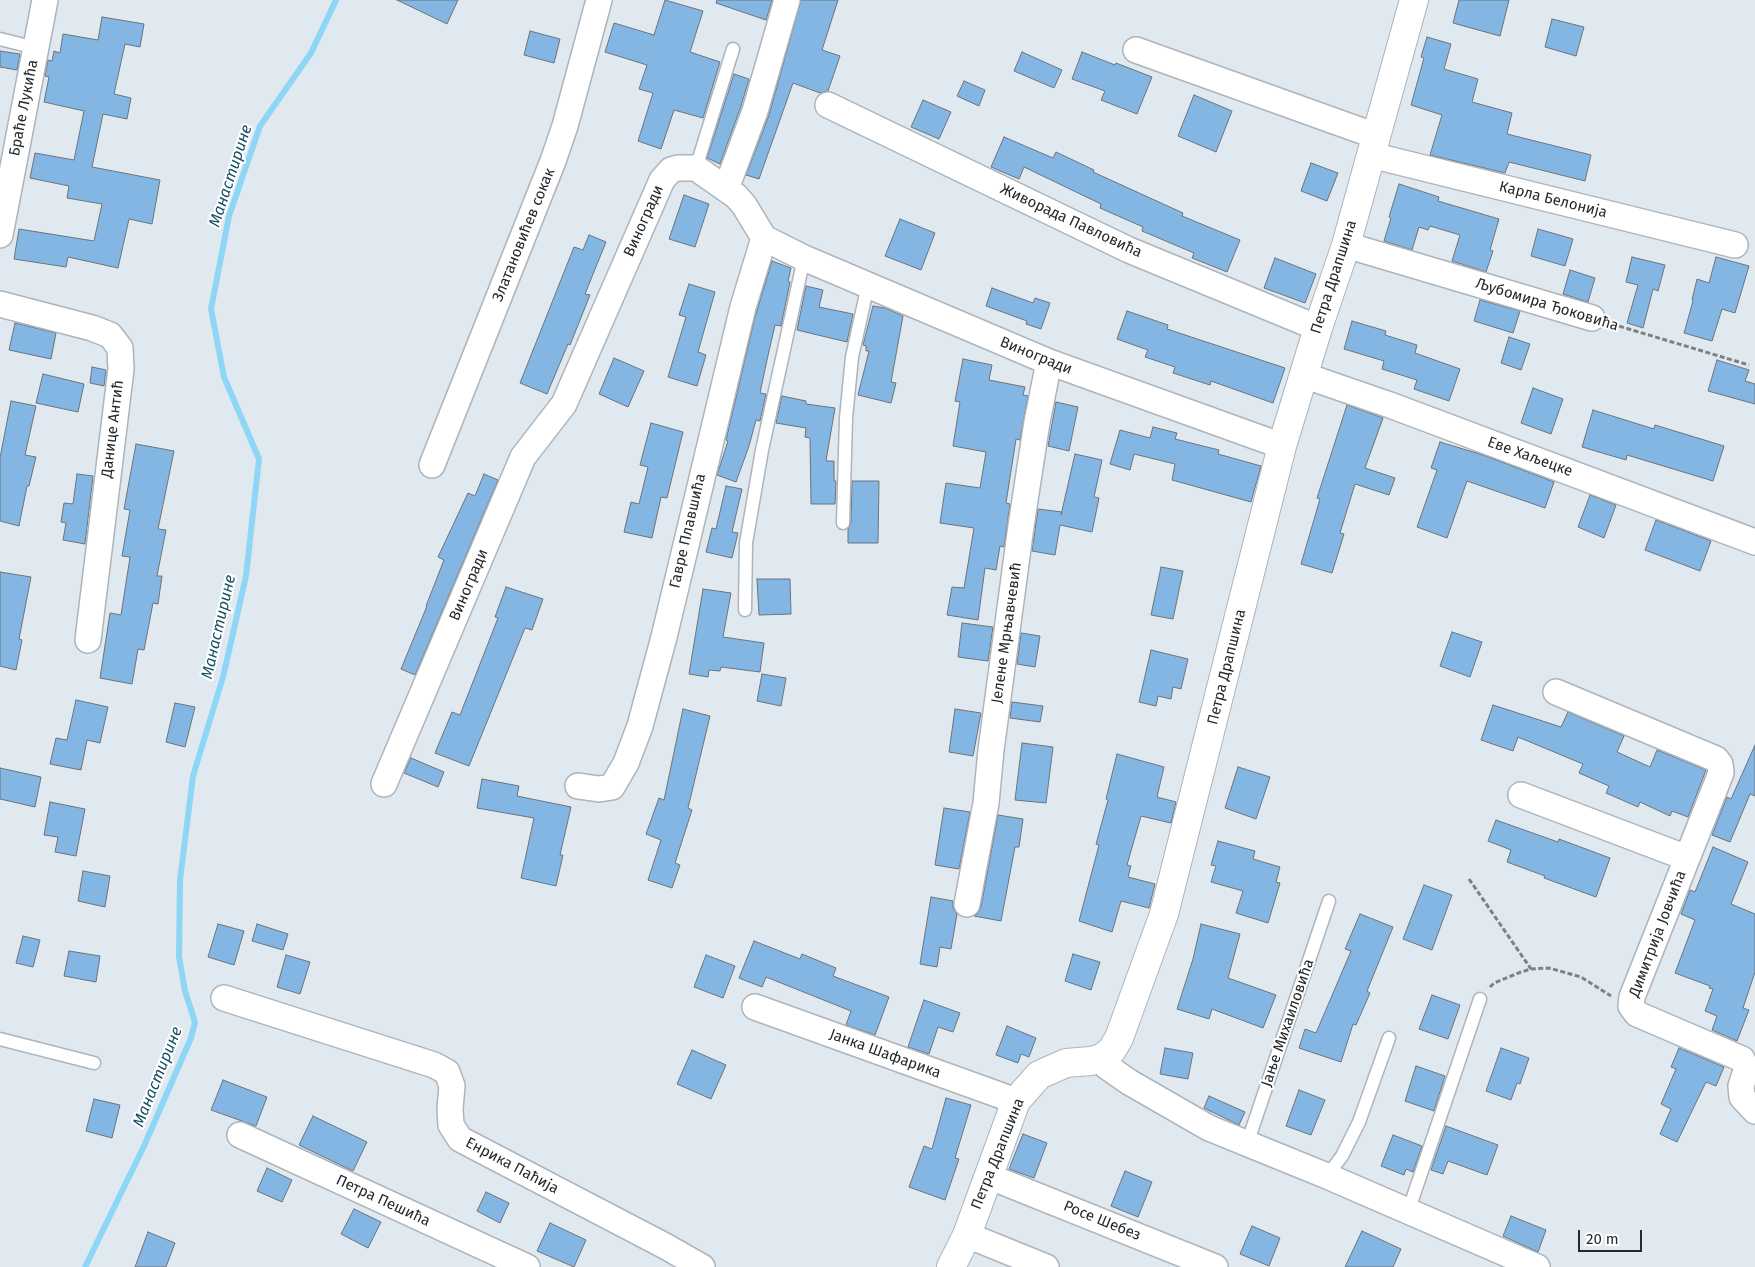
<!DOCTYPE html>
<meta charset="utf-8">
<style>
body{margin:0}
#map{position:relative;width:1755px;height:1267px;overflow:hidden;background:#e1e9f0;font-family:"Fira Sans",sans-serif}
canvas{display:block}
.scale{position:absolute;left:1578px;top:1230px;width:64px;height:22px;box-sizing:border-box;border:2px solid #26292b;border-top:0;padding-left:6px;font-size:15px;line-height:18px;white-space:nowrap;color:#26292b;-webkit-text-stroke:4px #fff;paint-order:stroke}
</style>
<div id="map">
<canvas width="1755" height="1267"></canvas>
<div class="scale">20 m</div>
</div>
<script>
const ctx = document.querySelector('canvas').getContext('2d');
ctx.lineJoin = 'round';
const poly = rows => new Path2D(rows.map(r => 'M' + r).join(''));
function trace(path, color, width, dash) { ctx.strokeStyle = color; ctx.lineWidth = width; ctx.lineCap = dash ? 'butt' : 'round'; ctx.setLineDash(dash || []); ctx.stroke(path); }
function paint(path, color) { ctx.fillStyle = color; ctx.fill(path, 'evenodd'); }
function drawText(font, color, halo, rows, align = 'center') {
  ctx.font = font + ' "Fira Sans",sans-serif'; ctx.lineWidth = 4; ctx.setLineDash([]); ctx.textBaseline = 'middle'; ctx.strokeStyle = halo; ctx.fillStyle = color; for (const [text, x, y, turn = 0] of rows) {
    ctx.save(); ctx.translate(x, y); ctx.rotate((+turn || 0) * Math.PI / 180); ctx.textAlign = isNaN(turn) ? turn : align; if (halo) ctx.strokeText(text, 0, 0); ctx.fillText(text, 0, 0); ctx.restore();
  }
}
trace(poly([
 [85,1267,144,1146,191,1038,195,1022,185,991,179,957,180,880,193,776,223,677,246,576,259,459,224,377,211,309,229,216,260,126,311,53,336,0]
]), '#8ed6f5', 6);
const building = poly([
 [397,0,458,0,447,24,397,0],
 [665,0,703,11,690,52,720,62,703,118,674,110,661,149,638,141,653,93,639,89,647,65,605,52,614,23,654,35,665,0],
 [717,0,772,0,766,20,716,3,717,0],
 [801,0,838,0,822,50,840,56,828,91,820,93,793,83,759,179,746,175,769,115,801,0],
 [1459,0,1509,0,1500,36,1453,23,1459,0],
 [102,17,144,24,140,47,125,44,114,94,131,98,127,119,103,114,92,167,160,180,152,224,129,219,118,268,68,257,66,267,14,259,19,229,94,241,102,204,67,198,69,186,30,178,35,153,74,160,84,111,44,102,49,77,45,76,48,60,52,61,54,51,60,53,63,34,98,40,102,17],
 [1552,19,1584,27,1576,56,1545,47,1552,19],
 [530,31,560,39,554,63,524,55,530,31],
 [1427,37,1451,44,1444,69,1478,79,1472,102,1512,113,1507,134,1591,155,1585,181,1509,162,1505,173,1430,155,1442,115,1411,105,1424,58,1421,57,1427,37],
 [0,51,20,54,17,70,0,67,0,51],
 [1022,52,1062,70,1054,88,1014,71,1022,52],
 [1082,52,1115,65,1116,63,1152,77,1137,114,1101,100,1105,91,1072,79,1082,52],
 [734,74,749,79,741,106,720,164,707,158,734,74],
 [964,81,985,90,979,106,957,96,964,81],
 [1194,95,1232,111,1216,152,1178,136,1194,95],
 [923,100,951,112,939,139,911,127,923,100],
 [1004,137,1053,158,1056,152,1094,170,1093,172,1183,213,1182,216,1240,240,1227,272,1192,258,1194,253,1142,231,1143,227,1100,208,1101,204,1024,167,1019,179,991,167,1004,137],
 [1311,163,1338,173,1327,201,1301,191,1311,163],
 [1399,184,1439,197,1438,201,1499,219,1490,250,1493,251,1486,272,1452,261,1460,235,1430,226,1428,230,1419,227,1412,250,1384,241,1391,218,1389,217,1399,184],
 [684,195,709,204,695,247,669,239,684,195],
 [900,219,935,233,921,270,885,256,900,219],
 [1538,229,1573,239,1565,266,1531,256,1538,229],
 [589,235,606,242,585,294,590,295,570,345,568,344,547,394,520,383,574,247,583,250,589,235],
 [1632,257,1665,265,1658,291,1653,289,1643,328,1627,323,1638,285,1626,282,1632,257],
 [1716,257,1749,266,1735,313,1722,309,1712,341,1684,333,1693,301,1692,300,1697,279,1709,283,1716,257],
 [1275,258,1316,274,1305,303,1264,288,1275,258],
 [772,261,791,268,788,281,790,282,781,326,775,325,767,360,760,393,766,394,760,421,756,420,749,446,736,482,717,475,728,441,726,440,755,317,772,261],
 [1570,270,1595,278,1588,302,1563,294,1570,270],
 [689,284,715,292,698,352,706,355,697,386,668,377,686,317,679,315,689,284],
 [806,286,823,290,819,307,853,314,847,342,797,330,806,286],
 [992,288,1033,303,1035,298,1050,303,1041,329,1026,324,1027,321,986,306,992,288],
 [1480,300,1520,311,1513,333,1474,321,1480,300],
 [873,306,885,308,903,316,891,382,896,383,891,403,858,395,869,351,866,351,866,346,863,345,873,306],
 [1127,311,1168,325,1167,329,1285,368,1273,403,1211,381,1210,385,1173,373,1175,367,1145,357,1148,350,1117,339,1127,311],
 [1352,321,1386,331,1385,335,1417,345,1415,353,1460,369,1449,401,1414,389,1417,380,1382,369,1384,361,1344,349,1352,321],
 [15,323,56,333,51,359,9,350,15,323],
 [1509,337,1530,344,1521,370,1501,363,1509,337],
 [614,358,644,371,628,407,599,394,614,358],
 [963,359,992,365,989,380,1025,387,1023,395,1028,396,1020,440,1016,439,1006,503,1010,504,1004,547,1000,546,996,570,985,568,978,620,947,615,952,587,964,588,974,528,940,523,946,483,980,488,986,452,953,446,960,402,955,401,963,359],
 [1717,360,1749,370,1745,381,1755,384,1755,404,1708,391,1717,360],
 [92,367,106,370,104,386,90,383,92,367],
 [43,374,84,384,78,412,36,403,43,374],
 [1533,388,1563,399,1551,434,1521,423,1533,388],
 [782,396,806,401,806,404,835,408,826,461,834,461,834,481,836,481,835,504,811,504,810,438,805,437,806,428,776,423,782,396],
 [11,401,36,406,25,455,36,457,29,486,27,486,19,526,0,521,0,458,11,401],
 [1056,402,1078,407,1069,451,1048,446,1056,402],
 [1347,405,1383,418,1365,468,1395,478,1389,495,1355,484,1340,533,1344,534,1332,573,1301,564,1320,499,1317,498,1347,405],
 [1593,410,1654,429,1655,425,1724,446,1713,481,1627,455,1626,460,1582,447,1593,410],
 [651,423,683,432,667,498,661,497,652,538,624,532,631,502,639,504,648,467,640,465,651,423],
 [1153,427,1177,433,1175,439,1219,450,1218,454,1261,466,1251,502,1172,480,1175,464,1134,454,1130,470,1110,464,1120,430,1150,438,1153,427],
 [1440,442,1483,455,1554,482,1545,508,1467,481,1447,538,1417,527,1437,470,1431,468,1440,442],
 [136,444,174,451,158,529,166,530,157,576,162,576,158,604,153,603,144,650,138,649,132,684,100,678,110,613,121,615,130,557,122,556,130,510,124,509,136,444],
 [1075,454,1102,460,1094,497,1099,498,1092,532,1060,525,1055,555,1032,551,1038,509,1062,512,1061,515,1075,454],
 [77,474,93,476,85,544,63,540,66,523,61,522,64,503,73,504,77,474],
 [484,474,498,480,415,675,401,669,427,606,426,606,444,560,438,557,468,493,475,496,484,474],
 [852,481,879,481,878,543,848,543,848,529,851,523,852,481],
 [726,486,742,489,732,532,738,533,732,558,706,552,712,528,716,529,726,486],
 [1590,495,1616,505,1604,538,1578,527,1590,495],
 [1656,520,1711,541,1700,571,1645,550,1656,520],
 [1161,567,1183,571,1173,619,1151,615,1161,567],
 [0,572,31,577,19,639,22,640,16,670,0,666,0,572],
 [757,579,790,579,791,614,759,615,757,579],
 [506,587,543,599,532,630,525,628,469,766,435,753,452,712,460,715,498,618,495,617,506,587],
 [703,589,731,593,723,637,764,643,760,672,721,667,720,671,709,670,708,677,689,674,703,589],
 [962,623,993,627,988,661,958,657,962,623],
 [1452,632,1482,642,1470,677,1440,666,1452,632],
 [1021,633,1040,636,1035,667,1017,664,1021,633],
 [1151,650,1188,659,1181,689,1173,687,1171,699,1158,696,1156,706,1139,702,1151,650],
 [762,674,786,678,781,706,757,701,762,674],
 [76,700,108,707,100,743,87,740,81,770,50,764,56,738,67,740,76,700],
 [1012,702,1043,706,1040,722,1010,718,1012,702],
 [175,703,195,707,185,747,166,742,175,703],
 [1493,705,1561,727,1568,712,1624,736,1617,752,1650,767,1657,750,1706,770,1688,817,1672,811,1670,816,1640,802,1638,807,1606,793,1609,786,1579,773,1583,764,1518,737,1513,751,1481,740,1493,705],
 [683,709,710,716,688,808,692,810,675,863,680,865,672,888,648,880,661,840,646,834,659,798,664,800,683,709],
 [955,709,981,713,973,756,949,752,955,709],
 [1022,743,1053,747,1046,803,1015,800,1022,743],
 [1755,745,1755,796,1750,794,1730,842,1712,835,1727,797,1731,799,1755,745],
 [1117,754,1164,767,1157,797,1176,802,1171,823,1141,816,1127,865,1131,866,1128,877,1155,884,1149,908,1121,901,1112,932,1079,921,1099,845,1096,844,1108,800,1106,799,1117,754],
 [411,758,444,772,438,787,404,773,411,758],
 [1238,767,1270,777,1256,819,1225,808,1238,767],
 [0,768,41,777,35,807,0,799,0,768],
 [482,779,519,786,517,796,571,807,560,855,563,855,556,886,521,878,534,818,477,808,482,779],
 [50,802,85,809,76,856,55,852,58,837,44,835,50,802],
 [944,808,970,812,959,869,935,865,944,808],
 [998,815,1023,819,1019,847,1015,847,1001,921,974,916,978,913,981,907,998,815],
 [1496,820,1558,842,1559,839,1610,858,1596,897,1544,878,1545,876,1507,862,1511,850,1488,841,1496,820],
 [1218,841,1255,851,1253,859,1280,867,1276,882,1280,883,1268,923,1236,913,1243,891,1211,882,1216,866,1211,865,1218,841],
 [1713,847,1748,862,1731,904,1755,914,1755,972,1743,1008,1749,1010,1737,1041,1712,1030,1717,1016,1705,1011,1713,989,1709,988,1710,986,1675,973,1695,920,1681,914,1690,890,1695,892,1713,847],
 [83,871,110,876,105,907,78,901,83,871],
 [1424,885,1452,895,1432,950,1403,939,1424,885],
 [931,897,953,901,953,908,957,914,951,949,940,947,937,967,920,964,931,897],
 [1360,914,1393,927,1367,991,1370,993,1356,1025,1353,1024,1341,1062,1299,1048,1305,1029,1316,1033,1351,951,1345,949,1360,914],
 [218,924,244,931,234,965,208,957,218,924],
 [257,924,288,934,283,950,252,941,257,924],
 [1201,924,1240,934,1228,978,1276,995,1263,1028,1212,1009,1209,1019,1177,1009,1193,959,1201,924],
 [23,936,40,940,33,967,16,963,23,936],
 [754,941,800,959,802,954,836,968,833,976,889,997,875,1035,846,1025,851,1011,766,977,762,987,739,978,754,941],
 [69,951,100,956,96,982,64,976,69,951],
 [1073,954,1100,962,1091,990,1065,981,1073,954],
 [286,955,310,962,300,994,277,987,286,955],
 [706,955,735,966,723,998,694,987,706,955],
 [1432,995,1460,1005,1448,1039,1419,1029,1432,995],
 [924,1000,960,1013,953,1032,938,1027,929,1054,908,1047,924,1000],
 [1007,1026,1036,1038,1029,1057,1021,1054,1018,1063,996,1055,1007,1026],
 [1165,1048,1193,1053,1188,1079,1160,1074,1165,1048],
 [1501,1048,1529,1058,1520,1084,1517,1083,1511,1100,1486,1091,1501,1048],
 [1679,1048,1724,1067,1716,1086,1706,1082,1677,1142,1660,1134,1671,1109,1661,1104,1676,1069,1671,1067,1679,1048],
 [692,1050,726,1065,711,1099,677,1084,692,1050],
 [1416,1066,1445,1076,1434,1111,1405,1101,1416,1066],
 [223,1080,267,1097,256,1126,211,1110,223,1080],
 [1299,1090,1325,1100,1311,1135,1286,1126,1299,1090],
 [1209,1096,1245,1112,1239,1125,1204,1108,1209,1096],
 [946,1098,971,1105,955,1158,959,1159,945,1200,909,1187,924,1146,932,1149,946,1098],
 [94,1099,120,1105,112,1138,86,1131,94,1099],
 [313,1116,367,1142,353,1171,299,1145,313,1116],
 [1446,1126,1498,1145,1487,1175,1448,1161,1443,1174,1431,1170,1446,1126],
 [1023,1134,1047,1143,1034,1178,1009,1169,1023,1134],
 [1393,1135,1422,1146,1413,1172,1406,1169,1404,1175,1381,1166,1393,1135],
 [267,1168,292,1180,282,1202,257,1191,267,1168],
 [1125,1171,1152,1182,1138,1217,1111,1206,1125,1171],
 [486,1192,509,1203,500,1223,477,1211,486,1192],
 [354,1209,381,1222,368,1248,341,1234,354,1209],
 [1511,1216,1546,1230,1538,1252,1503,1236,1511,1216],
 [550,1223,586,1240,574,1267,537,1251,550,1223],
 [1252,1226,1280,1238,1269,1266,1240,1254,1252,1226],
 [1362,1231,1401,1249,1393,1267,1345,1267,1362,1231],
 [148,1232,175,1243,166,1267,135,1267,148,1232]
]);
paint(building, '#83b6e2');
trace(building, '#6d737a', 1);
const lane = poly([
 [0,39,36,48],
 [696,168,733,49],
 [843,523,846,418,852,357,868,285],
 [745,610,746,543,762,450,804,258],
 [0,1039,94,1063],
 [1247,1144,1329,901],
 [1327,1176,1342,1156,1359,1122,1389,1038],
 [1408,1212,1480,999]
]);
const street = poly([
 [1136,50,1376,136],
 [828,105,1129,250,1318,328],
 [1371,155,1735,245],
 [726,189,755,111,787,0],
 [0,235,45,0],
 [1346,245,1592,318],
 [0,304,92,328,110,335,120,348,121,369,88,640],
 [1303,375,1390,405,1755,542],
 [432,465,553,161,565,126,599,0],
 [1556,692,1716,759,1720,764,1721,773,1632,997,1631,1006,1637,1014,1742,1059,1747,1068,1741,1086,1742,1097,1755,1111],
 [384,784,523,457,564,404,662,180,671,170,678,168,696,168,736,196,744,205,764,238,804,258,1049,362,1282,446],
 [578,786,599,789,612,787,626,763,640,726,664,637,743,307,764,238],
 [1521,795,1687,858],
 [967,904,986,803,991,750,1021,526,1037,422,1049,362],
 [224,998,434,1065,447,1072,452,1086,450,1109,451,1125,460,1139,665,1246,702,1267],
 [755,1007,1016,1101],
 [1102,1058,1106,1066,1129,1082,1209,1128,1327,1176,1537,1267],
 [240,1135,527,1267],
 [988,1176,1215,1267],
 [967,1235,1046,1267]
]);
const secondary = poly([
 [951,1267,967,1235,1016,1101,1039,1075,1066,1063,1091,1061,1102,1058,1112,1050,1119,1038,1164,914,1282,446,1318,328,1346,245,1414,0]
]);
trace(lane, '#adb4bb', 15);
trace(street, '#adb4bb', 28);
trace(secondary, '#adb4bb', 30);
trace(poly([
 [1612,324,1749,365],
 [1469,879,1531,969],
 [1490,987,1494,983,1521,972,1531,969,1549,968,1581,977,1611,996]
]), '#7c8185', 3, [5, 2.5]);
trace(lane, '#fff', 12);
trace(street, '#fff', 25);
trace(secondary, '#fff', 28);
drawText('15px', '#26292b', '#fff', [
 ["Браће Лукића",24,108,-79],
 ["Карла Белонија",1553,200,14],
 ["Виногради",644,221,-66],
 ["Живорада Павловића",1071,221,25],
 ["Златановићев сокак",524,235,-68],
 ["Петра Драпшина",1334,277,-72],
 ["Љубомира Ђоковића",1547,305,17],
 ["Виногради",1036,356,22],
 ["Данице Антић",113,429,-83],
 ["Еве Хаљецке",1530,457,20],
 ["Гавре Плавшића",688,531,-77],
 ["Виногради",469,585,-67],
 ["Јелене Мрњавчевић",1007,633,-82],
 ["Петра Драпшина",1227,667,-76],
 ["Димитрија Јовчића",1658,934,-69],
 ["Јање Михаиловића",1288,1023,-71],
 ["Јанка Шафарика",885,1054,20],
 ["Петра Драпшина",998,1154,-68],
 ["Енрика Паћија",512,1166,28],
 ["Петра Пешића",383,1201,25],
 ["Росе Шебез",1102,1221,22]
]);
drawText('italic 16px', '#155066', '#fff', [
 ["Манастирине",231,176,-72],
 ["Манастирине",219,627,-77],
 ["Манастирине",158,1077,-68]
]);
</script>
